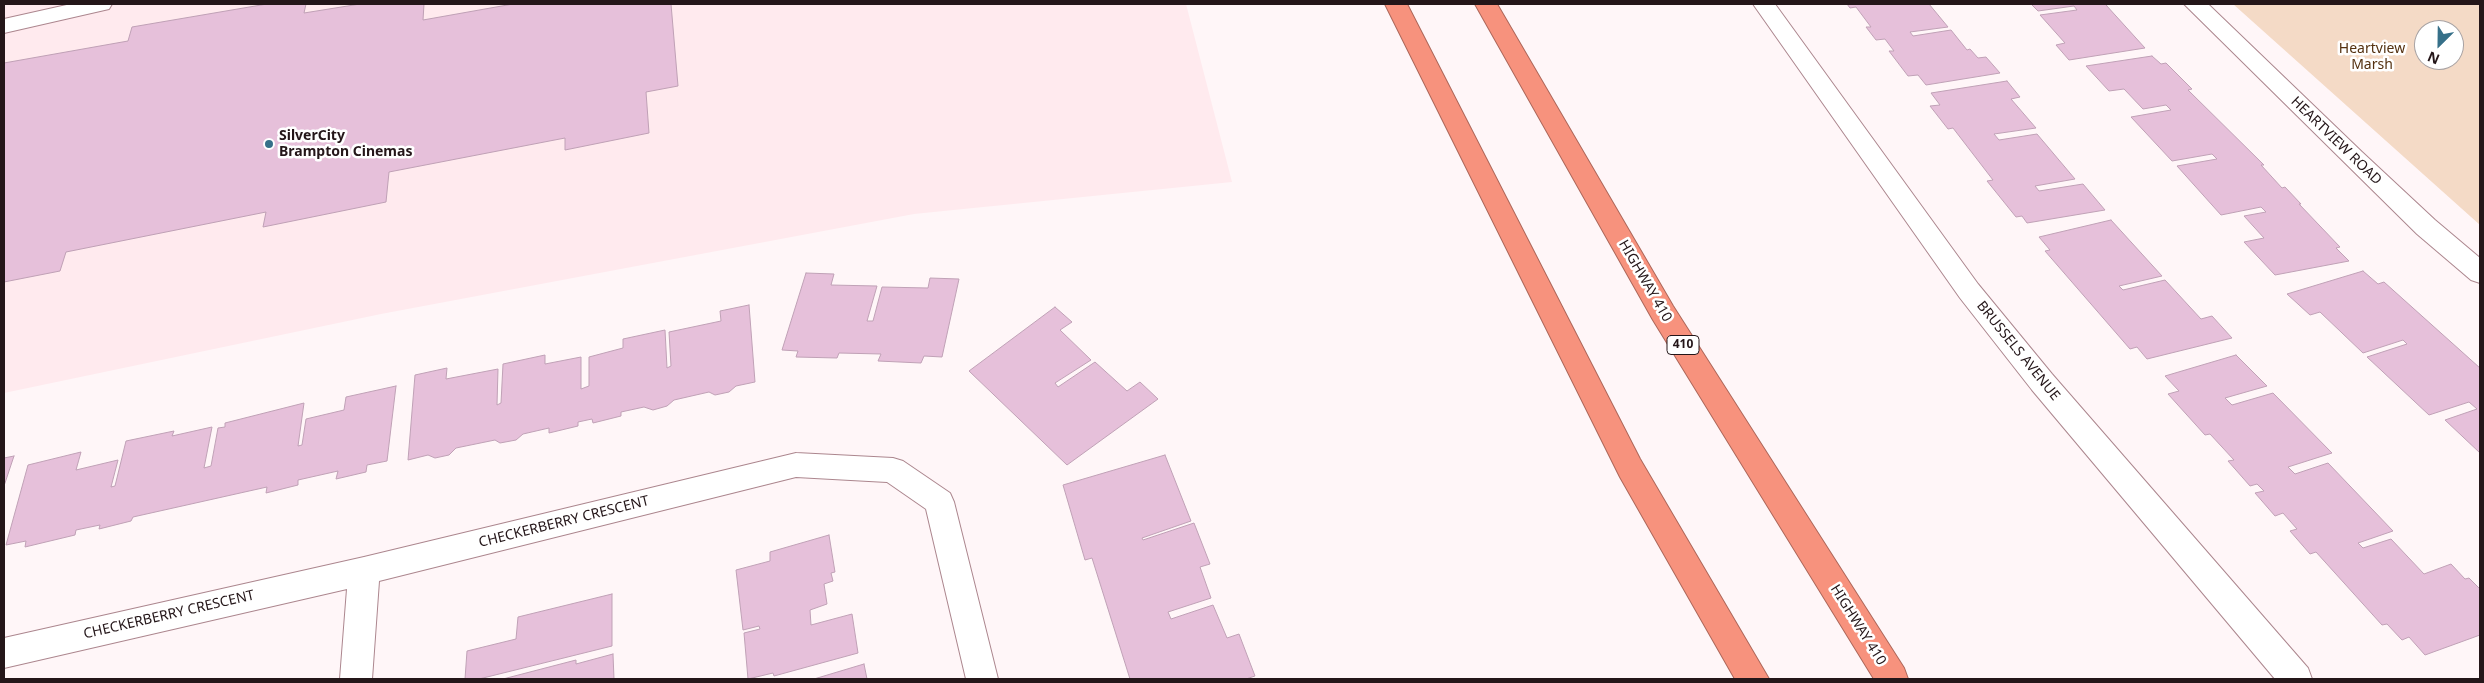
<!DOCTYPE html>
<style>
body{margin:0}
#map{position:relative;width:2484px;height:683px;overflow:hidden;background:#fff6f8;font-family:"Noto Sans",sans-serif}
canvas{display:block}
.frame{position:absolute;inset:0;border:5px solid #241619;pointer-events:none}
.north{position:absolute;left:2414px;top:20px;width:50px;height:50px;box-sizing:border-box;background:#fff;border:1px solid #a7a2a3;border-radius:50%;rotate:203deg;font-size:14px;font-weight:700;line-height:20px;text-align:center;color:#241619}
.north::after{content:'';display:block;margin:auto;width:18px;height:22px;background:#367089;clip-path:polygon(50% 0,100% 100%,50% 72%,0 100%)}
</style>
<div id="map">
<canvas width="2484" height="683"></canvas>
<div class="frame"></div>
<div class="north">N</div>
</div>
<script>
const ctx = document.querySelector('canvas').getContext('2d');
ctx.lineJoin = 'round';
function paint(path, color) { ctx.fillStyle = color; ctx.fill(path, 'evenodd'); }
const poly = rows => new Path2D(rows.map(r => 'M' + r).join(''));
function trace(path, color, width, dash) { ctx.strokeStyle = color; ctx.lineWidth = width; ctx.lineCap = dash ? 'butt' : 'round'; ctx.setLineDash(dash || []); ctx.stroke(path); }
function drawText(font, color, halo, rows, align = 'center') {
  ctx.font = font + ' "Noto Sans",sans-serif'; ctx.lineWidth = 5; ctx.setLineDash([]); ctx.textBaseline = 'middle'; ctx.strokeStyle = halo; ctx.fillStyle = color; for (const [text, x, y, turn = 0] of rows) {
    ctx.save(); ctx.translate(x, y); ctx.rotate((+turn || 0) * Math.PI / 180); ctx.textAlign = isNaN(turn) ? turn : align; if (halo) ctx.strokeText(text, 0, 0); ctx.fillText(text, 0, 0); ctx.restore();
  }
}
paint(poly([
 [4,4,1186,4,1232,182,914,214,381,314,4,393]
]), '#ffeaee');
paint(poly([
 [2233,4,2480,4,2480,225],
 [2424,30,2454,30,2454,60,2424,60]
]), '#f4dac6');
const building = poly([
 [267,4,306,4,304,13,360,4,424,4,423,20,513,4,671,4,678,86,646,92,649,133,565,150,565,138,389,172,386,202,263,227,266,212,66,252,60,271,4,282,4,63,128,41,132,27,267,4],
 [1847,4,1929,4,1948,27,1910,32,1913,36,1951,30,1967,50,1970,49,1978,58,1986,57,2000,73,1926,85,1918,75,1908,76,1889,51,1894,51,1885,39,1876,40,1866,27,1871,27,1856,7,1850,8,1847,4],
 [2031,4,2110,4,2106,5,2145,48,2069,60,2056,45,2065,43,2040,15,2077,10,2074,6,2038,11,2031,4],
 [2152,56,2161,64,2166,63,2192,89,2188,90,2264,165,2261,165,2282,188,2285,187,2301,204,2299,204,2340,247,2336,248,2349,261,2275,275,2244,242,2264,238,2244,216,2266,212,2261,207,2221,215,2177,166,2217,159,2212,154,2172,161,2131,117,2171,110,2166,105,2143,109,2124,89,2109,91,2086,66,2152,56],
 [2007,81,2020,97,2011,99,2036,128,1994,134,1999,140,2037,134,2075,179,2035,186,2039,191,2083,184,2105,210,2027,223,2022,216,2016,217,1987,181,1993,180,1953,128,1948,129,1930,106,1940,105,1931,93,2007,81],
 [2111,220,2162,276,2119,286,2123,290,2165,280,2201,319,2212,316,2232,338,2147,359,2137,347,2130,349,2045,251,2050,250,2039,237,2111,220],
 [2363,271,2378,284,2384,282,2480,368,2480,453,2445,420,2477,409,2469,402,2429,415,2367,357,2407,344,2403,340,2363,353,2320,312,2310,315,2287,294,2363,271],
 [806,273,834,274,831,285,877,286,867,321,873,321,882,287,928,288,930,278,959,279,942,357,924,356,921,363,878,361,881,354,839,353,837,358,796,357,798,351,782,350,806,273],
 [749,305,755,382,736,386,729,392,715,395,709,392,674,400,667,406,653,410,644,407,621,412,621,416,593,423,592,419,578,422,578,426,549,433,549,428,523,434,516,440,500,443,495,440,456,448,449,455,435,458,428,455,408,460,415,375,447,368,446,379,498,369,497,405,501,403,503,364,545,355,545,364,581,357,581,389,589,386,589,357,623,348,623,339,665,330,667,368,671,366,669,332,721,321,720,311,749,305],
 [1055,307,1072,322,1060,330,1091,360,1055,383,1058,387,1095,362,1127,391,1140,382,1158,399,1067,465,969,371,1055,307],
 [2236,355,2267,386,2225,398,2232,405,2273,393,2332,453,2288,467,2295,474,2328,463,2393,531,2358,543,2363,548,2391,539,2424,574,2451,564,2465,579,2469,578,2480,589,2480,635,2425,655,2409,637,2402,640,2387,624,2382,625,2316,552,2310,554,2290,531,2297,529,2283,513,2275,516,2255,493,2264,491,2257,484,2250,486,2228,461,2234,460,2210,434,2205,435,2168,394,2179,391,2165,376,2236,355],
 [396,386,387,461,367,465,366,472,336,479,338,471,298,480,298,485,266,493,267,487,133,517,131,521,99,529,100,525,76,530,75,535,25,547,26,541,6,545,28,465,81,452,76,470,118,460,111,487,115,486,126,441,174,431,172,436,212,427,204,468,211,466,218,428,225,427,225,423,304,403,298,446,302,445,306,419,344,410,346,397,396,386],
 [1165,455,1191,521,1142,538,1143,540,1194,523,1210,564,1200,567,1211,598,1168,612,1171,619,1213,605,1227,638,1239,634,1255,676,1246,679,1130,679,1092,558,1085,560,1063,485,1165,455],
 [14,456,4,486,4,458,14,456],
 [829,535,835,572,831,573,833,581,824,584,827,604,810,610,811,625,852,614,858,653,774,676,773,673,748,679,744,633,760,629,759,626,743,630,736,570,770,561,770,552,829,535],
 [612,594,612,646,479,679,465,679,467,651,516,639,518,617,612,594],
 [613,654,614,679,503,679,576,660,576,664,613,654],
 [864,664,867,679,814,679,864,664]
]);
paint(building, '#e6c0da');
trace(building, '#c0a1b6', 1);
const minor = poly([
 [71,4,112,4,109,9,4,33,4,19,71,4],
 [1753,4,1775,4,1978,284,2052,374,2308,668,2312,679,2275,679,2032,390,1960,298,1753,4],
 [2184,4,2208,4,2362,152,2435,220,2480,258,2480,283,2471,280,2417,234,2184,4],
 [796,453,893,458,903,461,950,493,954,502,998,679,966,679,926,509,887,482,796,477,379,581,372,679,340,679,347,589,4,668,4,638,364,557,796,453]
]);
const highway = poly([
 [1385,4,1407,4,1640,459,1769,679,1735,679,1620,477,1385,4],
 [1475,4,1497,4,1673,306,1904,668,1908,679,1874,679,1653,320,1475,4]
]);
trace(minor, '#ac868e', 2);
trace(highway, '#ad675a', 2);
paint(minor, '#fff');
paint(highway, '#f7927d');
for (const [x, y, r, color] of [
 [269,144,5,"#367089"]
]) { const dot = new Path2D(); dot.arc(x, y, r, 0, 2 * Math.PI); ctx.fillStyle = color; ctx.fill(dot); trace(dot, '#fff', 2); }
for (const [x, y, w] of [
 [1683,345,32]
]) { const box = new Path2D(); box.roundRect(x - w / 2, y - 9.5, w, 19, 4); ctx.fillStyle = '#fff'; ctx.fill(box); trace(box, '#241619', 1); }
drawText('bold 12px', '#241619', null, [
 ["410",1683,345]
]);
drawText('14px', '#543110', '#fff', [
 ["Heartview",2372,49],
 ["Marsh",2372,65]
]);
drawText('bold 14px', '#241619', '#fff', [
 ["SilverCity",279,136],
 ["Brampton Cinemas",279,152]
], 'left');
drawText('14px', '#241619', '#fff', [
 ["HEARTVIEW ROAD",2336,141,44],
 ["HIGHWAY 410",1645,281,60],
 ["BRUSSELS AVENUE",2018,351,51],
 ["CHECKERBERRY CRESCENT",564,522,-14],
 ["CHECKERBERRY CRESCENT",169,615,-13],
 ["HIGHWAY 410",1858,625,58]
]);
</script>
